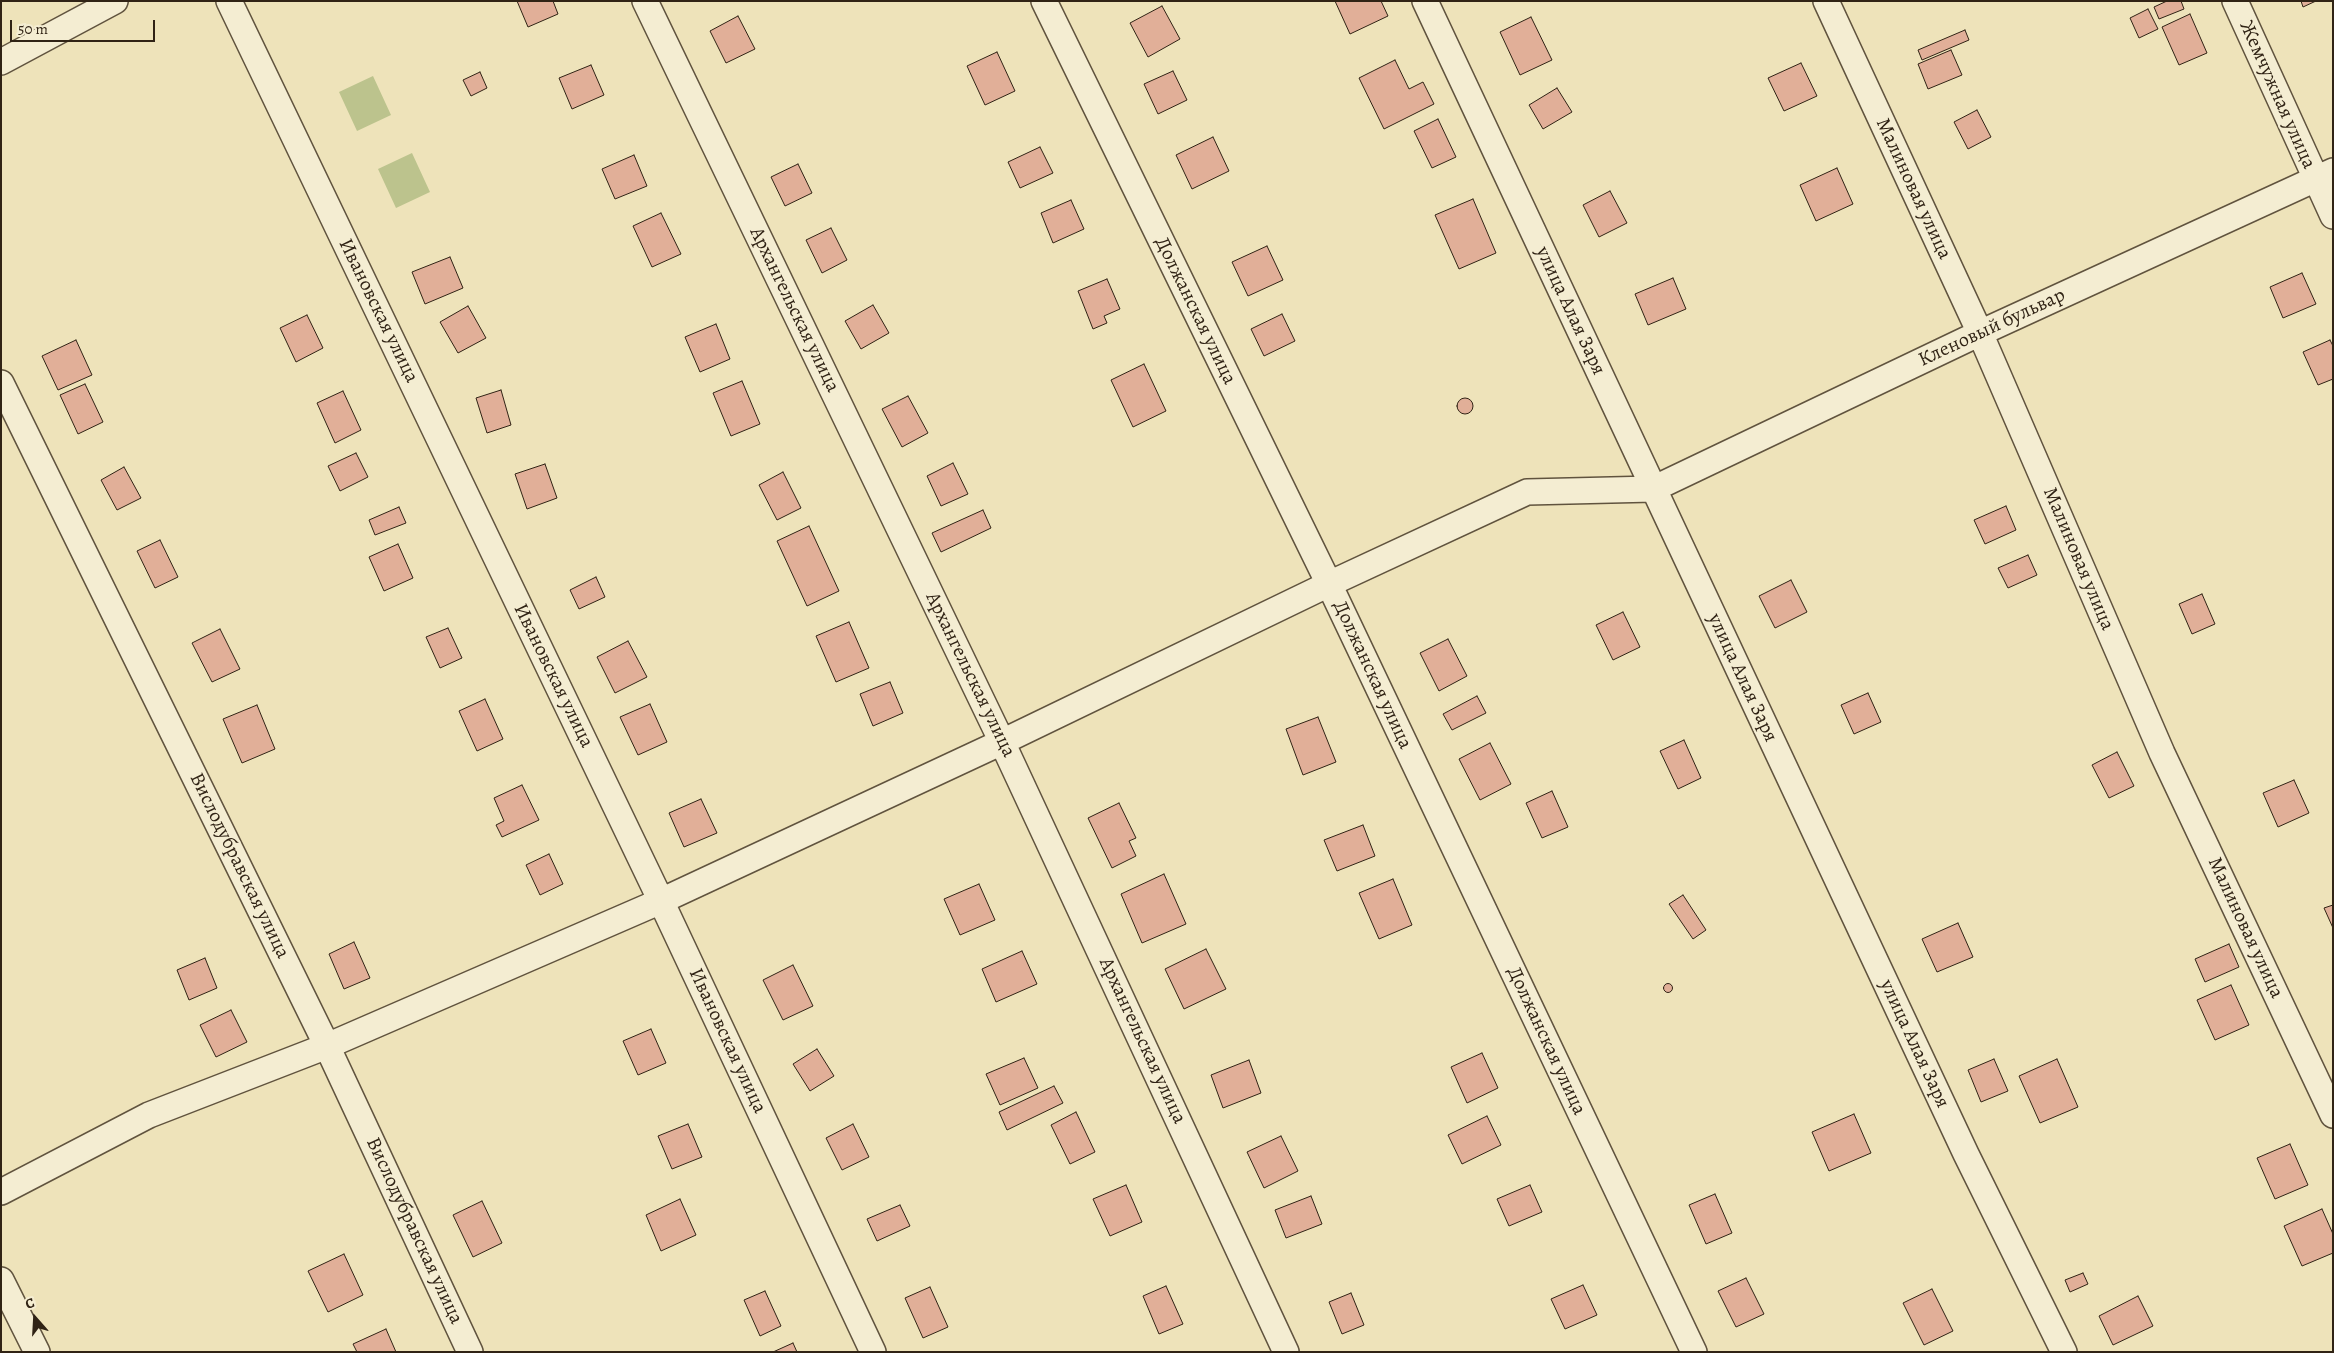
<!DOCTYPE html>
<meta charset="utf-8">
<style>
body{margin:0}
#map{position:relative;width:2334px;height:1353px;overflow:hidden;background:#eee3ba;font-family:Alegreya,serif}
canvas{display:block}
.frame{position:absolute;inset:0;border:2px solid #302315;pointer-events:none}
.north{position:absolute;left:10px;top:1293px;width:50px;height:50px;-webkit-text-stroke:4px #f4edd2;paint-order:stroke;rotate:341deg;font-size:14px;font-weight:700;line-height:20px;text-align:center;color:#302315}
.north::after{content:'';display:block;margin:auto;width:18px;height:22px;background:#302315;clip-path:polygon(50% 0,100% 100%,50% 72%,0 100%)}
.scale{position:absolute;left:10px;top:20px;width:145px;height:22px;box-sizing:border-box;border:2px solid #302315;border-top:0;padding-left:6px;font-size:15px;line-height:18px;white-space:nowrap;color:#302315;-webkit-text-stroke:4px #f4edd2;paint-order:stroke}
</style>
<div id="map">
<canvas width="2334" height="1353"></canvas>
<div class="frame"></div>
<div class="north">С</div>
<div class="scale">50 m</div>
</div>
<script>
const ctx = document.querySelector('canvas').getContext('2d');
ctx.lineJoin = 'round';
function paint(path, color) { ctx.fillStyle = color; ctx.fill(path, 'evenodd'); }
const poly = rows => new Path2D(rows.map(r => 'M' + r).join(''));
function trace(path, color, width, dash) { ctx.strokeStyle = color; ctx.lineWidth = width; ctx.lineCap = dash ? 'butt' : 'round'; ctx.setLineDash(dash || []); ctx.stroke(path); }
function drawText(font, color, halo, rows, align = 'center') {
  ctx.font = font + ' Alegreya,serif'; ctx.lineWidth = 4; ctx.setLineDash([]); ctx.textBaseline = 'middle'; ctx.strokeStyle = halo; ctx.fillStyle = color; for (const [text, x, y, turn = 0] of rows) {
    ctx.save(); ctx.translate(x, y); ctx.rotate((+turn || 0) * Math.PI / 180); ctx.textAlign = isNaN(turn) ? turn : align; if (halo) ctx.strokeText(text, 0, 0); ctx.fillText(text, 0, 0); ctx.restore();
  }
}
paint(poly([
 [373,76,391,115,357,131,339,92],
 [412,153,430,192,396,208,378,169]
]), '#bcc38d');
const building = poly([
 [517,1,553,1,558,14,528,27,517,1],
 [1335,1,1381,1,1388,16,1350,34,1335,1],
 [2167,1,2181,1,2184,9,2159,19,2154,7,2167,1],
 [2301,1,2316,1,2303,7,2301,1],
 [1162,6,1180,39,1148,57,1130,23,1162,6],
 [2148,9,2158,29,2139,38,2130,18,2148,9],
 [2190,14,2207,53,2179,65,2162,27,2190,14],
 [738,16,755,49,726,63,710,31,738,16],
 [1531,17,1552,60,1520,75,1500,32,1531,17],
 [1965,30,1969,40,1922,60,1918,50,1965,30],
 [1951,50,1962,75,1928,89,1918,64,1951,50],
 [997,52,1015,91,985,105,967,66,997,52],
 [1395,60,1409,89,1423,82,1434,104,1384,129,1359,78,1395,60],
 [1801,63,1817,96,1784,111,1768,78,1801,63],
 [591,65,604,95,572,109,559,78,591,65],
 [1173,71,1187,100,1158,114,1144,84,1173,71],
 [480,72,487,88,471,96,463,80,480,72],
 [1557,88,1572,112,1543,129,1529,105,1557,88],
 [1977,110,1991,137,1968,149,1954,122,1977,110],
 [1438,119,1456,157,1432,168,1414,131,1438,119],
 [1213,137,1229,171,1192,189,1176,155,1213,137],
 [1040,147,1053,173,1020,188,1008,162,1040,147],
 [634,155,647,186,615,199,602,169,634,155],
 [798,164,812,193,785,206,771,177,798,164],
 [1837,168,1853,204,1816,221,1800,185,1837,168],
 [1610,191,1627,223,1599,237,1583,205,1610,191],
 [1473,199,1496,253,1459,269,1435,215,1473,199],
 [1071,200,1084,229,1053,243,1041,213,1071,200],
 [661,213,681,254,652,267,633,226,661,213],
 [831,228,847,260,822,273,806,240,831,228],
 [1267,246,1283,280,1248,296,1232,262,1267,246],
 [450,257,463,288,425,304,412,272,450,257],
 [2302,273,2316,304,2283,318,2270,287,2302,273],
 [1673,278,1686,309,1648,325,1635,294,1673,278],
 [1107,279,1120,309,1104,316,1107,323,1093,329,1078,291,1107,279],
 [873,305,889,333,861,349,845,321,873,305],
 [468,306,486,338,458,353,440,322,468,306],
 [1282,314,1295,341,1264,356,1251,329,1282,314],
 [307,315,323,348,296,362,280,328,307,315],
 [716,324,730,359,700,372,685,337,716,324],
 [76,340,92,375,58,390,42,356,76,340],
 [2330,340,2333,346,2333,379,2318,385,2303,352,2330,340],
 [1144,364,1166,411,1133,427,1111,380,1144,364],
 [742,381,760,424,731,436,713,393,742,381],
 [85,384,103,422,78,434,60,395,85,384],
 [501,390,511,425,487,433,476,398,501,390],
 [343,391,361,430,335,443,317,403,343,391],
 [908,396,928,433,902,447,882,409,908,396],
 '1457 406a8 8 0 1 1 16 0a8 8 0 1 1-16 0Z',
 [356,453,368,477,340,491,328,466,356,453],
 [953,463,968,494,941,506,927,476,953,463],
 [545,464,557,498,527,509,515,474,545,464],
 [124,467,141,498,117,510,101,480,124,467],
 [783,472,801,508,777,520,759,485,783,472],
 [2006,506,2016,530,1985,544,1974,520,2006,506],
 [399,507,406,523,375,535,369,520,399,507],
 [983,510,991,528,941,552,932,533,983,510],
 [809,526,839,591,807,606,777,541,809,526],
 [160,540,178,577,155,588,137,551,160,540],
 [398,544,413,578,384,591,369,557,398,544],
 [2028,555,2037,575,2008,588,1998,568,2028,555],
 [596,577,605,597,579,609,570,590,596,577],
 [1791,580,1807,612,1775,628,1759,596,1791,580],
 [2202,594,2215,624,2192,634,2179,604,2202,594],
 [1623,612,1640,647,1613,660,1596,625,1623,612],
 [849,622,869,668,836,682,816,636,849,622],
 [448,628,462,658,440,668,426,637,448,628],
 [220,629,240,669,212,682,192,643,220,629],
 [1448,639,1467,676,1439,691,1420,653,1448,639],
 [628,641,647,677,615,693,597,657,628,641],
 [890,682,903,713,873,726,860,694,890,682],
 [1868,693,1881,722,1854,734,1841,705,1868,693],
 [1477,696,1486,713,1452,730,1443,714,1477,696],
 [485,699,503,739,477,751,459,711,485,699],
 [650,704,667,742,638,755,620,717,650,704],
 [257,705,275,749,242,763,223,719,257,705],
 [1318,717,1336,762,1303,775,1286,729,1318,717],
 [1684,740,1701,778,1678,789,1660,751,1684,740],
 [1490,743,1511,784,1480,800,1459,759,1490,743],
 [2117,752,2134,786,2109,798,2092,765,2117,752],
 [2294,780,2309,813,2278,827,2263,793,2294,780],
 [522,785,539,820,502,837,496,825,504,821,494,798,522,785],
 [1552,791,1568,827,1542,838,1526,803,1552,791],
 [701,799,717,833,684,847,669,813,701,799],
 [1119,803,1136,838,1129,841,1136,856,1112,868,1088,818,1119,803],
 [1363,825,1375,856,1337,871,1324,840,1363,825],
 [549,854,563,884,540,895,526,865,549,854],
 [1164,874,1186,924,1142,943,1121,894,1164,874],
 [1393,879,1412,925,1379,939,1359,893,1393,879],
 [979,884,995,920,960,935,944,899,979,884],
 [1683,895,1706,930,1693,939,1669,904,1683,895],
 [2333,905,2333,928,2324,908,2333,905],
 [1958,923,1973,957,1937,972,1922,939,1958,923],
 [354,942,370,978,344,989,329,954,354,942],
 [2229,944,2239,967,2205,982,2195,959,2229,944],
 [1206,949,1226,989,1184,1009,1165,969,1206,949],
 [1022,951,1037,984,996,1002,982,969,1022,951],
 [205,958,217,988,189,1000,177,970,205,958],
 [793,965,813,1006,783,1020,763,980,793,965],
 '1663.5 988a4.5 4.5 0 1 1 9 0a4.5 4.5 0 1 1-9 0Z',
 [2231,985,2249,1025,2215,1040,2197,1000,2231,985],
 [231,1010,247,1042,216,1057,200,1025,231,1010],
 [651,1029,666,1063,638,1075,623,1041,651,1029],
 [817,1049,834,1076,810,1091,793,1064,817,1049],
 [1482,1053,1498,1088,1467,1103,1451,1067,1482,1053],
 [1024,1058,1038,1088,1000,1105,986,1074,1024,1058],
 [1994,1059,2008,1091,1981,1102,1968,1070,1994,1059],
 [2057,1059,2078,1107,2040,1123,2019,1076,2057,1059],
 [1249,1060,1261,1093,1223,1108,1211,1075,1249,1060],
 [1054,1086,1063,1103,1007,1130,999,1112,1054,1086],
 [1076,1112,1095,1152,1070,1164,1051,1125,1076,1112],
 [1854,1114,1871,1153,1829,1171,1812,1132,1854,1114],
 [1487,1116,1501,1145,1462,1164,1448,1135,1487,1116],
 [688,1124,702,1157,672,1169,658,1136,688,1124],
 [853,1124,869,1157,842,1170,826,1138,853,1124],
 [1281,1136,1298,1171,1264,1188,1247,1152,1281,1136],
 [2290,1144,2308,1185,2275,1199,2257,1158,2290,1144],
 [1126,1185,1142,1222,1110,1236,1093,1199,1126,1185],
 [1530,1185,1542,1212,1509,1226,1497,1199,1530,1185],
 [1715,1194,1732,1233,1706,1244,1689,1205,1715,1194],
 [1311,1196,1322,1224,1286,1238,1275,1210,1311,1196],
 [680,1199,696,1235,661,1251,646,1215,680,1199],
 [482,1201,502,1243,473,1257,453,1215,482,1201],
 [900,1205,910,1226,877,1241,867,1219,900,1205],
 [2322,1209,2333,1234,2333,1253,2302,1266,2284,1226,2322,1209],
 [344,1254,363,1295,328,1312,308,1271,344,1254],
 [2083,1273,2088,1284,2070,1292,2065,1280,2083,1273],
 [1746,1278,1764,1314,1736,1327,1718,1291,1746,1278],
 [1583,1285,1597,1315,1565,1329,1551,1299,1583,1285],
 [1166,1286,1183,1324,1159,1334,1143,1296,1166,1286],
 [930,1287,948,1327,923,1338,905,1298,930,1287],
 [1932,1289,1953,1331,1924,1345,1903,1303,1932,1289],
 [765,1291,781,1326,760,1336,744,1300,765,1291],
 [1351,1293,1364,1325,1342,1334,1329,1302,1351,1293],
 [2138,1296,2153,1326,2113,1345,2099,1316,2138,1296],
 [386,1329,396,1352,357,1352,353,1344,386,1329],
 [793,1343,797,1352,773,1352,793,1343]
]);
paint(building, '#e1af98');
trace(building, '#302315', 1);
const minor = poly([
 [229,1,661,901,873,1352],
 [645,1,1002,742,1286,1352],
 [1044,1,1329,584,1694,1352],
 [1425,1,1966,1154,2064,1352],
 [1826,1,1980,333,2162,753,2333,1115],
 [2235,1,2333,216],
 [1,62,115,1],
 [1,383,327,1046,470,1352],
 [1,1192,149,1115,327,1046,661,901,1002,742,1329,584,1527,492,1653,489,1980,333,2333,171],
 [1,1280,37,1352]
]);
trace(minor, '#60533e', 28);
trace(minor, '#f4edd2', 25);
drawText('20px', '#302315', '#f4edd2', [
 ["Жемчужная улица",2277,95,66],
 ["Малиновая улица",1913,189,65],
 ["Архангельская улица",794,310,64],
 ["Ивановская улица",378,311,64],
 ["Должанская улица",1195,311,64],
 ["улица Алая Заря",1570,311,65],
 ["Кленовый бульвар",1992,328,-25],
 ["Малиновая улица",2078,559,67],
 ["Архангельская улица",970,675,64],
 ["Должанская улица",1372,675,65],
 ["Ивановская улица",553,676,64],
 ["улица Алая Заря",1742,678,65],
 ["Вислодубравская улица",239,866,64],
 ["Малиновая улица",2245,928,65],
 ["Ивановская улица",727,1041,65],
 ["Архангельская улица",1142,1041,65],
 ["Должанская улица",1546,1041,65],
 ["улица Алая Заря",1914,1044,65],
 ["Вислодубравская улица",414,1231,65]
]);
</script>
